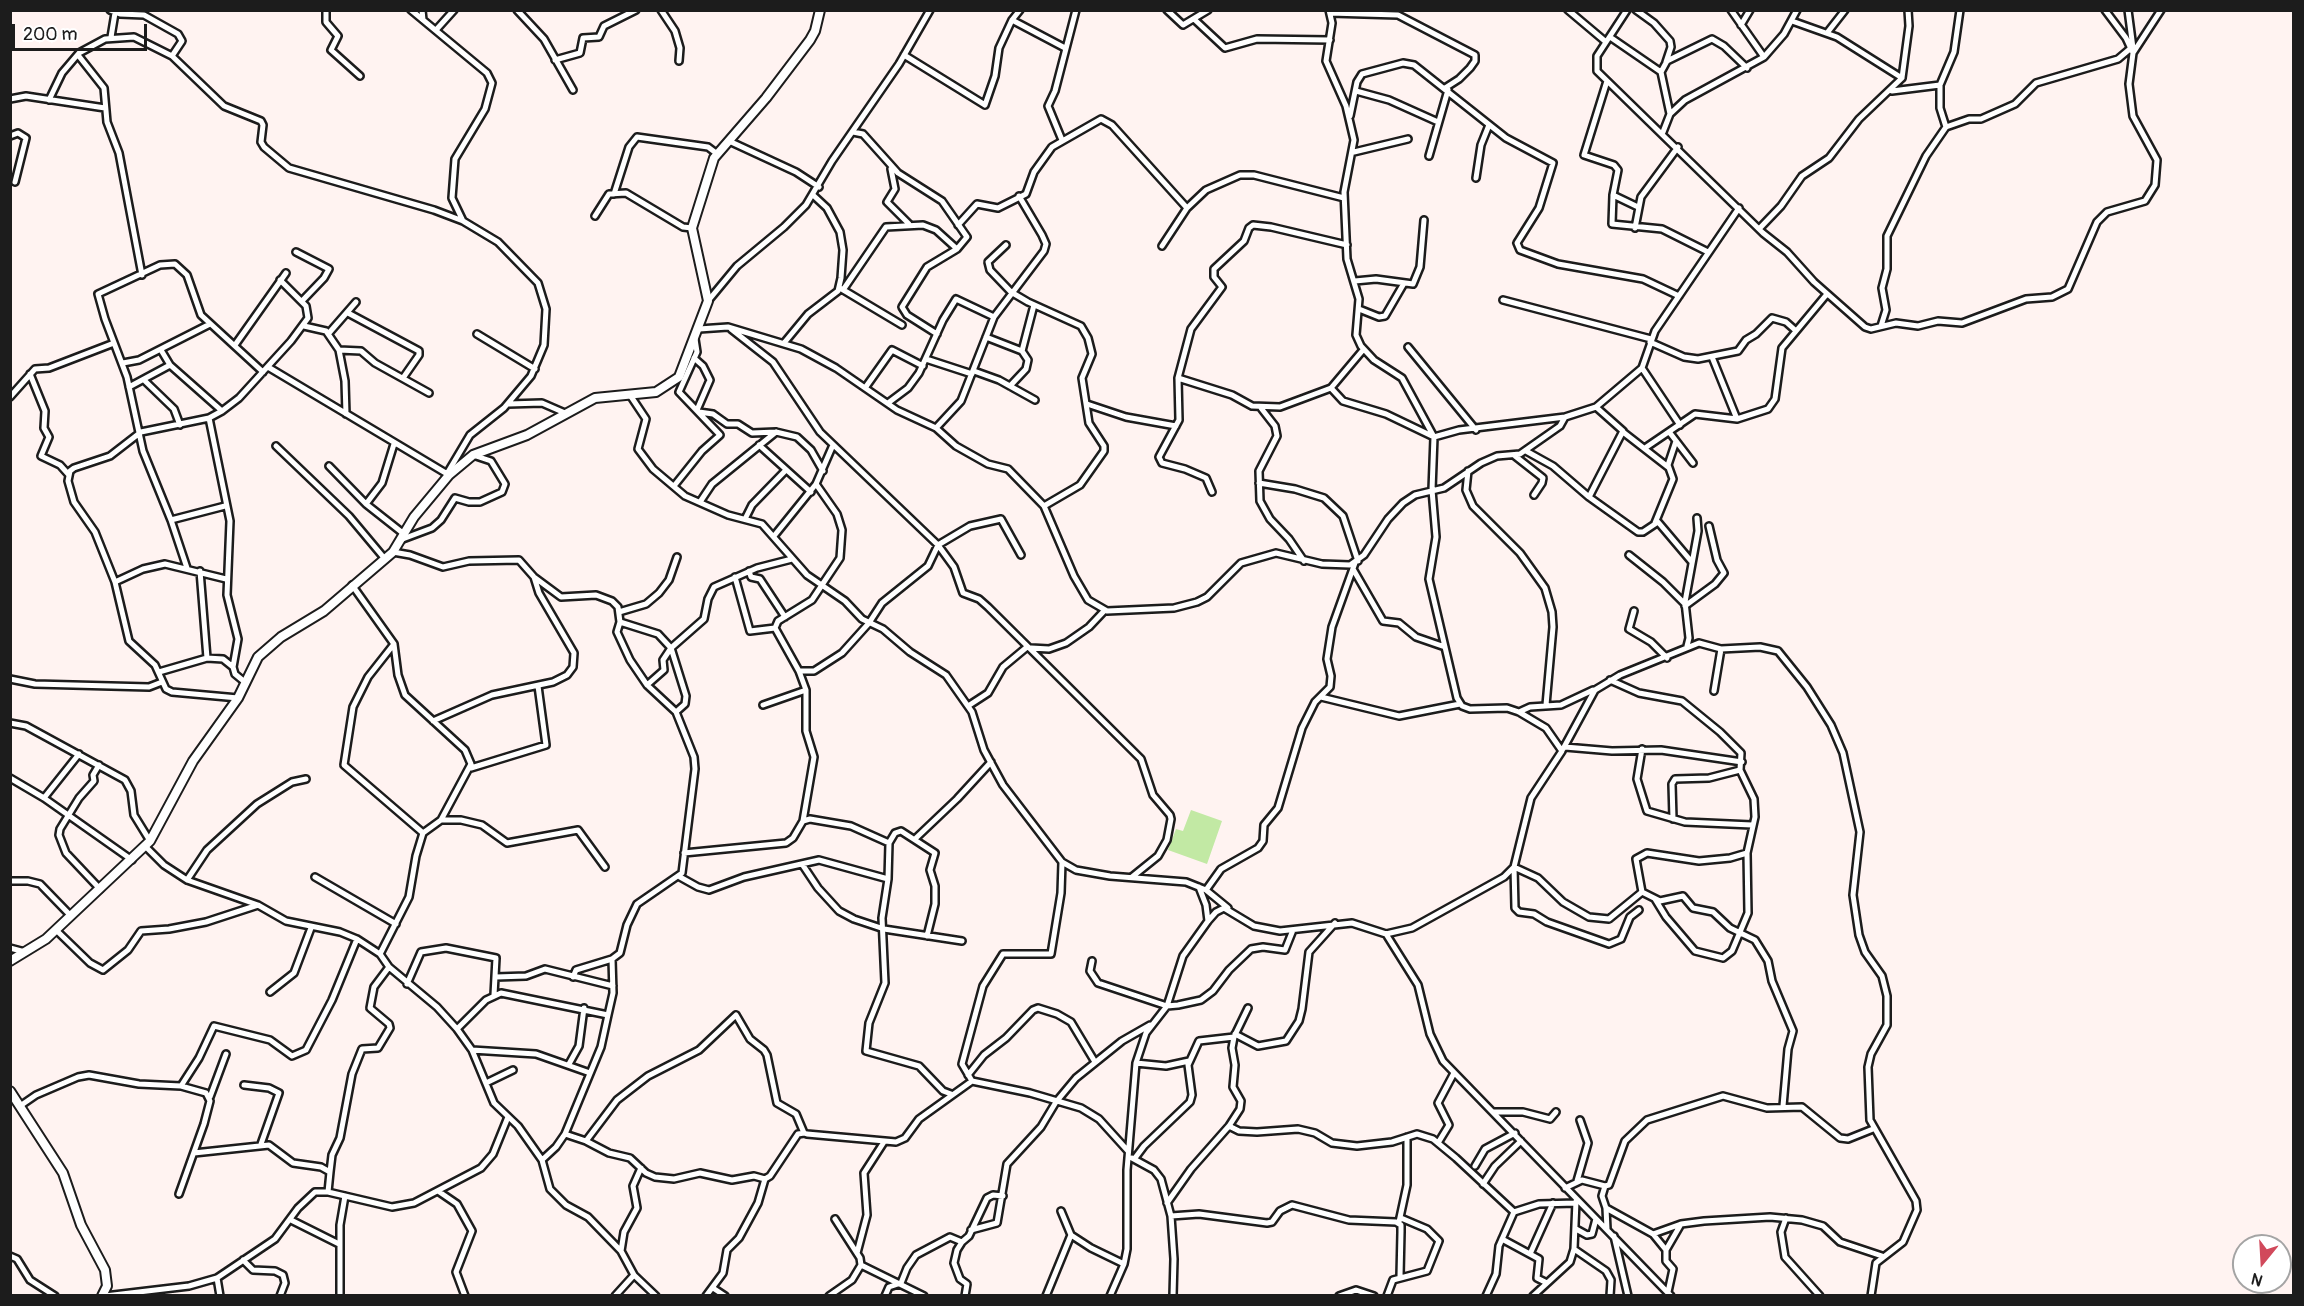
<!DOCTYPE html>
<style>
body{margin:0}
#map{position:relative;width:2304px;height:1306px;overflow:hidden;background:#fff3f1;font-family:Pangolin,sans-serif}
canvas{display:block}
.frame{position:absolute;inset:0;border:12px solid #1c1c1c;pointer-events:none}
.north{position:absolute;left:2232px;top:1234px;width:60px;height:60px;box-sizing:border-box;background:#fff;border:2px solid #a4a4a4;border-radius:50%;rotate:198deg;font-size:16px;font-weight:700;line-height:24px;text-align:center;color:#1c1c1c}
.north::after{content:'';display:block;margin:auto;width:21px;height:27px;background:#d1495b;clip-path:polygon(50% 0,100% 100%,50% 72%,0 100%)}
.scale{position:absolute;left:12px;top:24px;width:135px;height:27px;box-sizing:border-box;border:3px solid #1c1c1c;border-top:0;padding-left:8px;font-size:18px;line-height:21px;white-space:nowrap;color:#1c1c1c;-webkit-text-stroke:4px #fff;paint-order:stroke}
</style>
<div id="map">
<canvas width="2304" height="1306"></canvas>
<div class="frame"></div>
<div class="north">N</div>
<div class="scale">200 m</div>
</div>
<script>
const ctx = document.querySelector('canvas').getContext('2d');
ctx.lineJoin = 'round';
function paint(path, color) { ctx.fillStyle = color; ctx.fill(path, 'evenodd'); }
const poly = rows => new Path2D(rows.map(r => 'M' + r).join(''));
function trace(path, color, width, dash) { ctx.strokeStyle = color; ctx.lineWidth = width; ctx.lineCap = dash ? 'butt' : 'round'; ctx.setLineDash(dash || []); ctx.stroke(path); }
paint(poly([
 [1191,810,1222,821,1207,864,1168,850,1176,829,1183,831]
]), '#c2e9a4');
const street = poly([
 [110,10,120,14,144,15,178,34,182,41,172,56],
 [326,10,326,22,338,36,331,50,360,76],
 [411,10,487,73,492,83,485,109,455,159,452,198,463,221],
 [422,10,423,20],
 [517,10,544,39,573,90],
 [661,10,675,31,680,48,679,61],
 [1167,10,1183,25,1208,10],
 [1568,10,1606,42],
 [1627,10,1597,56,1597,71,1763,233,1787,252,1814,282,1865,327,1871,329,1896,323,1918,326,1938,321,1962,323,2026,299,2052,297,2068,289,2097,222,2107,212,2145,201,2155,185,2157,160,2133,116,2129,84,2133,53,2161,10],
 [1636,10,1654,23,1670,41,1671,47,1666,62],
 [1731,10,1764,57],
 [2105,10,2126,38,2132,51],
 [2128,10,2133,48],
 [1330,13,1398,15,1475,55,1475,61,1470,68,1459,79,1445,88],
 [1012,20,1065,48],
 [1195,20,1225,48,1257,39,1330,40],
 [1792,21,1837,37,1902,78],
 [1741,25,1750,10],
 [436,30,454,10],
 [1827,33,1845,10],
 [111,37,115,13],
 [1610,37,1661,72],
 [78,55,104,88,107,122,119,153,142,275],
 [904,55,985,105,995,76,999,48,1012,20,1020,10],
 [555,60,580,53,583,38,599,37,604,26,636,10],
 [1607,81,1584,155,1614,165,1618,170,1613,195,1612,224,1662,229,1708,252],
 [1940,85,1940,108,1946,127],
 [1356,91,1389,100,1438,122],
 [1892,91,1940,85,1954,52,1960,10],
 [10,99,26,96,105,108],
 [49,100,62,73,79,53,105,39,134,37,172,56,224,106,261,121,263,125,261,142,264,147,289,168,434,210,463,221,498,242,538,283,546,309,544,345,531,376,504,408,470,435,448,472],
 [1670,114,1661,72,1667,61,1712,39,1724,46,1747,68],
 [1350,116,1357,82,1362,74,1403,63,1414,65,1506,138,1553,163,1539,208,1517,243,1520,250,1558,264,1643,279,1679,296],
 [853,132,863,134,898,173,942,201,967,237,957,249,927,267,902,307,907,315,937,334],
 [1663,132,1670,114,1685,100,1764,57,1784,34,1797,10],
 [10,136,18,133,26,138,15,182],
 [1062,140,1048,106,1055,91,1076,10],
 [729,141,796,172,819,187],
 [1354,152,1408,139],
 [1429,156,1448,90],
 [891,169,895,189,887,202,909,224],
 [1476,178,1481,145,1489,125],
 [614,194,629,147,637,137,708,147,716,153],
 [1613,195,1638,207],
 [595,216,609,194,626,193,683,227,692,228],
 [958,225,977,204,998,208,1026,194,1034,172,1052,147,1101,119,1112,125,1187,208],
 [1635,228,1641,197,1678,147],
 [1759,229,1781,206,1802,176,1829,158,1859,119,1902,78,1909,26,1908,10],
 [1006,245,988,262,990,270,1011,292,1028,302,1081,326,1088,338,1092,354,1082,378,1089,423,1104,446,1104,451,1080,485,1044,506],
 [1162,246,1187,208,1206,190,1240,175,1254,175,1344,198],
 [296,252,329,269,324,278,302,301],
 [1355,281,1376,279,1413,284,1420,267,1424,220],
 [840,288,902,325],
 [843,290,886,227,923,225,936,230,957,249],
 [1503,300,1651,339],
 [708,301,737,266,784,227,806,205,832,161,899,64,930,10],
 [1359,309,1379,317,1385,316,1403,285],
 [348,313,419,351,419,355,403,378],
 [304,326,326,331,339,350,345,381,346,414],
 [1881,326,1886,310,1882,288,1887,269,1887,236,1926,156,1946,127,1969,119,1981,119,2015,104,2036,83,2118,59,2131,48],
 [699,329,728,327,801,349,836,368,897,410,936,428,956,446,988,464,1008,469,1044,506,1074,576,1088,600,1107,611,1174,608,1197,602,1207,597,1241,563,1276,553,1322,564,1350,565,1364,555,1388,519,1403,503,1415,495,1444,488,1481,463,1497,456,1520,454,1560,426,1565,417],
 [731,329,773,362,820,432,938,545,954,567,963,593,979,599,988,607,1141,759,1153,795,1170,815,1171,819,1167,840,1158,856,1132,877],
 [329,333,356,302],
 [477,334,535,369],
 [986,337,1022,351,1028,360,1026,369,1010,386],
 [1650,342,1684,357,1698,359,1738,351,1746,340,1756,334,1772,318,1786,322,1795,330],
 [784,343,808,314,838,291,841,278,843,250,840,232,827,208,813,195],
 [235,345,286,273],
 [1408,347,1476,430],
 [161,350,170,365,222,411],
 [339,350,361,351,375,363,429,393],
 [1022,351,1034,305],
 [1712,357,1737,419],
 [694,358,703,366,710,380,697,410],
 [926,359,972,374],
 [123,363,139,360,210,324],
 [268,367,449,475],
 [1642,368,1680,425],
 [974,371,999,380,1035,400],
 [30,374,45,411,44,428,49,437,41,456,60,465,69,475],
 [1178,378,1232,395,1252,406,1280,407,1331,388,1363,350],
 [144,380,174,409,180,425],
 [129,387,170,365],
 [865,388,892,350,923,366],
 [1331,388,1343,401,1386,414,1434,437,1459,430,1565,417,1596,407,1642,368,1655,331,1739,208],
 [630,395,646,419,638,449,653,469,685,496,728,515,762,524,807,575,845,601,862,619,883,629,910,652,946,675,972,712,984,750,1003,785,1062,862,1076,870,1110,876,1186,882,1206,890,1228,908],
 [10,397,35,369,49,368,114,343],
 [888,403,908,388,919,373,943,320,956,299,994,317],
 [508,404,542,403,565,413],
 [1087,404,1126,417,1176,426],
 [1261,408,1275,426,1277,436,1259,471,1260,501,1270,519,1289,539,1304,561],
 [699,412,713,414,727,424,738,424,752,433,776,432,797,437,811,450,823,471],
 [209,418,230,521,227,595,238,639,233,667,235,674,246,683],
 [936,428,961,401,994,317,1044,251,1046,244,1042,235,1019,196],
 [1623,432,1668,467],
 [1670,433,1693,463],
 [759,445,811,492],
 [276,446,349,516,385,559],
 [1645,448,1695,414,1737,419,1768,409,1775,399,1782,348,1827,294],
 [1526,451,1553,466,1589,497,1638,532,1643,532,1658,522,1691,561],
 [1515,456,1543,478,1542,483,1534,495],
 [329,466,366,504,404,534],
 [1468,471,1466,490,1473,506,1520,553,1545,588,1552,612,1553,627,1546,705],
 [1259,483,1295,489,1324,498,1343,516,1358,561],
 [674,486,702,451,720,435,679,392,697,352,695,339],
 [1212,492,1206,478,1185,469,1162,463,1159,457,1179,420,1178,378,1191,329,1222,287,1214,277,1214,269,1244,241,1249,228,1253,225,1271,227,1347,245],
 [1589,497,1623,431,1596,407],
 [700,502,712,484,776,432],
 [366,504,382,483,394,444],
 [745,519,752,505,785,471],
 [171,520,225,506],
 [1655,523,1673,479,1668,465,1676,441],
 [774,536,816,484,833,445],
 [400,540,432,528,441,520,455,498,469,502,480,502,502,492,505,484,491,461,473,455],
 [393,552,410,555,443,567,469,561,519,560,534,577,561,597,596,595,612,601,618,607,620,622,658,634,671,648,686,696,685,704,676,712],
 [1629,555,1663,582,1685,604],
 [187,568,171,520,143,451,127,377,105,319,98,294,160,265,175,264,187,275,201,315,263,372],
 [1353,569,1383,621,1399,623,1416,637,1445,647],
 [200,571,207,658],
 [749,571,751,577,760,579,785,617],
 [735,577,750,631,775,628],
 [115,582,143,569,165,564,226,579],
 [352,585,394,644,398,675,405,695,465,750,471,764,441,820,423,833,416,856,409,897,380,954],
 [1685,606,1715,584,1724,573,1717,560,1709,526],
 [1634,611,1629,629,1651,642,1667,658],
 [619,612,646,604,659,593,669,580,677,557],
 [394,644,368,677,353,707,344,765,423,833],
 [1687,646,1689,638,1685,602,1698,531,1697,518],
 [1031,648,1049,649,1066,643,1089,627,1105,610],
 [799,671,814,671,842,653,869,623,882,603,928,566,938,545,970,526,1001,519,1021,555],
 [159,672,207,658,223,659,233,667],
 [10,679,35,684,149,687,162,682],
 [1610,680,1639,693,1682,701,1720,732,1741,753,1740,770,1754,799,1755,817,1747,853,1748,913,1732,951,1723,958,1695,951,1666,917,1655,899],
 [647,685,664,670,663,660,671,648,704,619,708,599,714,587,757,568,792,559],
 [1714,691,1721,649],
 [1321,697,1399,716,1460,704],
 [238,698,172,692,166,689,155,665,129,641,115,582,95,532,74,502,68,481,70,471,74,468,110,456,141,432,209,418,222,411,239,398,291,341,308,318,306,306,280,280],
 [763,705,806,690],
 [968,706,988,693,1003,667,1027,647],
 [1519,712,1530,707,1561,705,1593,690],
 [433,721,492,695,553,682,567,675,573,667,574,653,539,593,534,577],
 [10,723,26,726,125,780,131,791,134,815,150,841],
 [1565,747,1612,751,1661,750,1742,762],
 [1563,749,1595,690,1620,675,1699,643,1721,649,1760,647,1778,651,1807,687,1831,725,1843,753,1860,832,1853,895,1859,935,1865,952,1882,976,1887,996,1887,1025,1871,1054,1868,1067,1870,1120,1916,1201,1917,1210,1903,1242,1876,1263,1871,1296],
 [1642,749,1637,779,1647,811,1685,822,1752,825],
 [99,765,93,775,94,781,79,798,60,829,59,835,66,853,100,889],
 [471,768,546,745,538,686],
 [10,778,44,798,132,860],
 [44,798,79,754],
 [1673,819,1672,784,1675,779,1709,778,1740,770],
 [441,820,461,820,482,825,507,843,578,830,605,867],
 [803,821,814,757,806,731,806,690,799,671,775,628,778,621,812,600,840,558,842,530,837,514,816,484],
 [916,838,957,799,991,762],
 [889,843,895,833,901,831,935,853,930,870,935,886,935,904,927,936],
 [145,846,164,865,187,880,258,905,286,921,340,932,357,939,380,954,389,967,437,1007,457,1029,472,1050,494,1103,518,1126,542,1160,550,1189,566,1205,588,1217,621,1251,634,1275,656,1296],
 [684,853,786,843,793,838,803,821,810,819,851,826,889,843,888,879,882,918,885,983,869,1023,866,1051,919,1066,943,1091,951,1094],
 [802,864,818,888,839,911,854,919,884,929,962,941],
 [315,877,396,924],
 [680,877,698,887,709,890,744,877,819,860,888,879],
 [187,880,207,850,257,804,292,782,306,779],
 [10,881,28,881,40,884,71,916],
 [1199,887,1206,905,1208,921],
 [1206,890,1221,869,1258,848,1263,841,1264,825,1278,808,1302,728,1315,702,1330,687,1331,676,1327,659,1332,627,1355,563],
 [1642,892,1636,859,1647,853,1699,861,1730,858,1747,853],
 [1639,910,1630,917,1621,939,1609,944,1547,922,1534,914,1519,912,1515,908,1514,867,1538,878,1563,902,1589,917,1609,919,1642,892,1660,901,1683,896,1693,908,1713,912,1730,928,1755,940,1768,961,1772,981,1793,1031,1788,1049,1783,1106],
 [56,930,90,963,103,970,128,950,141,931,169,929,206,922,258,905],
 [1386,934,1418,985,1430,1034,1443,1061,1671,1296],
 [10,948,25,952],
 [1092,961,1090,971,1098,983,1167,1006,1178,1005,1201,1000,1213,991,1229,970,1251,949,1263,947,1285,950,1293,930],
 [496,977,526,976,545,969,613,986],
 [573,977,576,970,612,959,620,953,627,925,637,904,682,873,695,769,694,757,676,712,647,685,630,660,617,632,620,622],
 [407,984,421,952,446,948,496,958,494,995],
 [270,992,294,973,311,928],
 [608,1015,613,993,612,959],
 [457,1029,486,1000,501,993,608,1015,601,1047,565,1134,556,1147,542,1160],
 [1235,1034,1258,1046,1286,1041,1299,1021,1302,1009,1309,952,1335,923],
 [472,1050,536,1054,590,1073],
 [1136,1063,1166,1066,1189,1061],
 [569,1064,579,1046,584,1008],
 [968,1075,984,1055,1006,1038,1033,1010,1038,1008,1057,1014,1071,1022,1095,1062],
 [972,1081,962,1064,983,986,1003,954,1051,954,1061,893,1062,862],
 [486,1083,513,1070],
 [244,1085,269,1088,279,1093,261,1144],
 [181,1086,199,1058,214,1026,270,1040,292,1056,306,1050,332,1000,357,939],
 [210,1097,226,1054],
 [20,1106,36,1095,78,1077,89,1075,139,1084,181,1086,206,1093,210,1101,204,1124,179,1194],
 [1494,1112,1523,1112,1550,1119,1556,1112],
 [1229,1126,1239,1131,1257,1132,1298,1129,1315,1133,1332,1143,1357,1146,1392,1142,1417,1134,1433,1139,1456,1158,1514,1212],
 [565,1134,586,1141,609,1153,630,1158,646,1173,655,1177,674,1179,700,1173,732,1180,754,1176,765,1179,770,1176,798,1134,804,1133],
 [586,1141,617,1100,648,1076,699,1050,736,1015,750,1039,764,1050,767,1055,777,1103,796,1114,804,1133,807,1134,896,1142,905,1138,919,1119,972,1081,1030,1093,1081,1108,1099,1119,1128,1151],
 [1438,1143,1449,1125,1438,1103,1454,1073],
 [194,1153,269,1145,293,1163,321,1167,330,1172,328,1192],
 [1132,1158,1154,1170,1161,1179,1171,1216,1174,1259,1173,1296],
 [1135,1158,1144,1146,1190,1102,1192,1095,1188,1065,1199,1041,1234,1037],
 [1475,1166,1485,1149,1515,1133],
 [330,1172,332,1155,340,1138,352,1074,362,1049,378,1048,390,1028,389,1024,370,1008,374,987,389,967],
 [1577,1181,1588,1143,1580,1120],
 [1483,1184,1495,1166,1521,1141],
 [1605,1186,1602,1196,1606,1208,1607,1229],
 [1565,1188,1582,1180,1605,1186,1609,1185,1625,1141,1647,1120,1723,1096,1767,1108,1802,1107,1840,1138,1848,1139,1873,1129],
 [438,1191,457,1204,472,1231,456,1272,465,1296],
 [1167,1203,1191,1169,1229,1126,1240,1109,1241,1101,1233,1087,1235,1065,1232,1048,1234,1037,1248,1008],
 [1606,1208,1653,1234,1666,1250,1666,1261,1673,1269,1668,1292],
 [1061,1211,1071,1235,1091,1248,1124,1264],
 [1171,1216,1199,1214,1267,1223,1272,1222,1280,1211,1292,1205,1349,1220,1396,1222,1401,1225,1401,1232,1400,1276],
 [1786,1218,1781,1232,1785,1257,1820,1296],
 [291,1220,339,1244],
 [1399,1222,1407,1185,1407,1137],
 [1576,1229,1587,1235,1592,1234,1596,1219],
 [971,1230,997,1223,1007,1164,1041,1127,1056,1102,1076,1078,1122,1041,1150,1025],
 [1653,1234,1681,1224,1704,1221,1770,1217,1802,1220,1823,1226,1840,1242,1882,1256],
 [1614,1236,1628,1296],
 [1502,1239,1539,1259,1537,1278,1547,1283],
 [1574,1249,1606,1271,1611,1280,1610,1296],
 [1666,1250,1681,1224],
 [621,1251,624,1232,637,1208,633,1186,641,1168],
 [857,1253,867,1215,864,1173,884,1142],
 [1530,1254,1553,1203],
 [10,1256,17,1259,30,1280,55,1296],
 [243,1260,253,1270,275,1271,283,1275,285,1283,280,1296],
 [861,1265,924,1296],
 [217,1278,220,1296],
 [713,1288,725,1296],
 [105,1296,189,1286,217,1278,275,1239,298,1208,315,1192,328,1192,392,1207,414,1203,481,1168,493,1154,508,1117],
 [340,1296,340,1225,345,1196],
 [615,1296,634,1275],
 [706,1296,723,1273,727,1250,739,1238,758,1203,765,1179],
 [829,1296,852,1280,861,1265,860,1258,835,1219],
 [885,1296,889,1287,901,1283,907,1268,916,1255,950,1237,962,1242],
 [965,1296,967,1284,960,1279,954,1263,957,1250,962,1242,969,1236,987,1198,993,1195,1003,1196],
 [1046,1296,1071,1235],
 [1110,1296,1124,1264,1127,1249,1127,1170,1136,1063,1146,1033,1167,1006,1183,956,1208,921,1216,912,1224,908,1254,926,1280,931,1352,923,1386,934,1412,928,1504,877,1514,867,1531,798,1562,751,1546,728,1519,712,1507,708,1470,709,1462,706,1457,698,1429,579,1436,537,1432,490,1434,437,1402,378,1374,360,1361,346,1356,335,1359,299,1347,259,1344,192,1354,140,1346,106,1326,61,1332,23,1329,10],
 [1339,1296,1356,1290,1374,1296],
 [1387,1296,1393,1280,1427,1271,1439,1241,1427,1229,1401,1218],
 [1486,1296,1496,1274,1499,1246,1514,1212,1539,1204,1576,1203],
 [1533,1296,1570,1262,1574,1249,1576,1201]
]);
const secondary = poly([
 [10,961,46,939,150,841,193,761,238,698,258,657,281,637,324,611,393,552,414,517,449,475,473,455,527,435,595,398,656,392,679,377,708,301,692,228,714,158,766,98,810,40,815,31,820,10],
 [10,1091,63,1173,81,1225,105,1270,107,1286,102,1296]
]);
trace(street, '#1c1c1c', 10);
trace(secondary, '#1c1c1c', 12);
trace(street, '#fff', 5);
trace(secondary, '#fff', 8);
</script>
